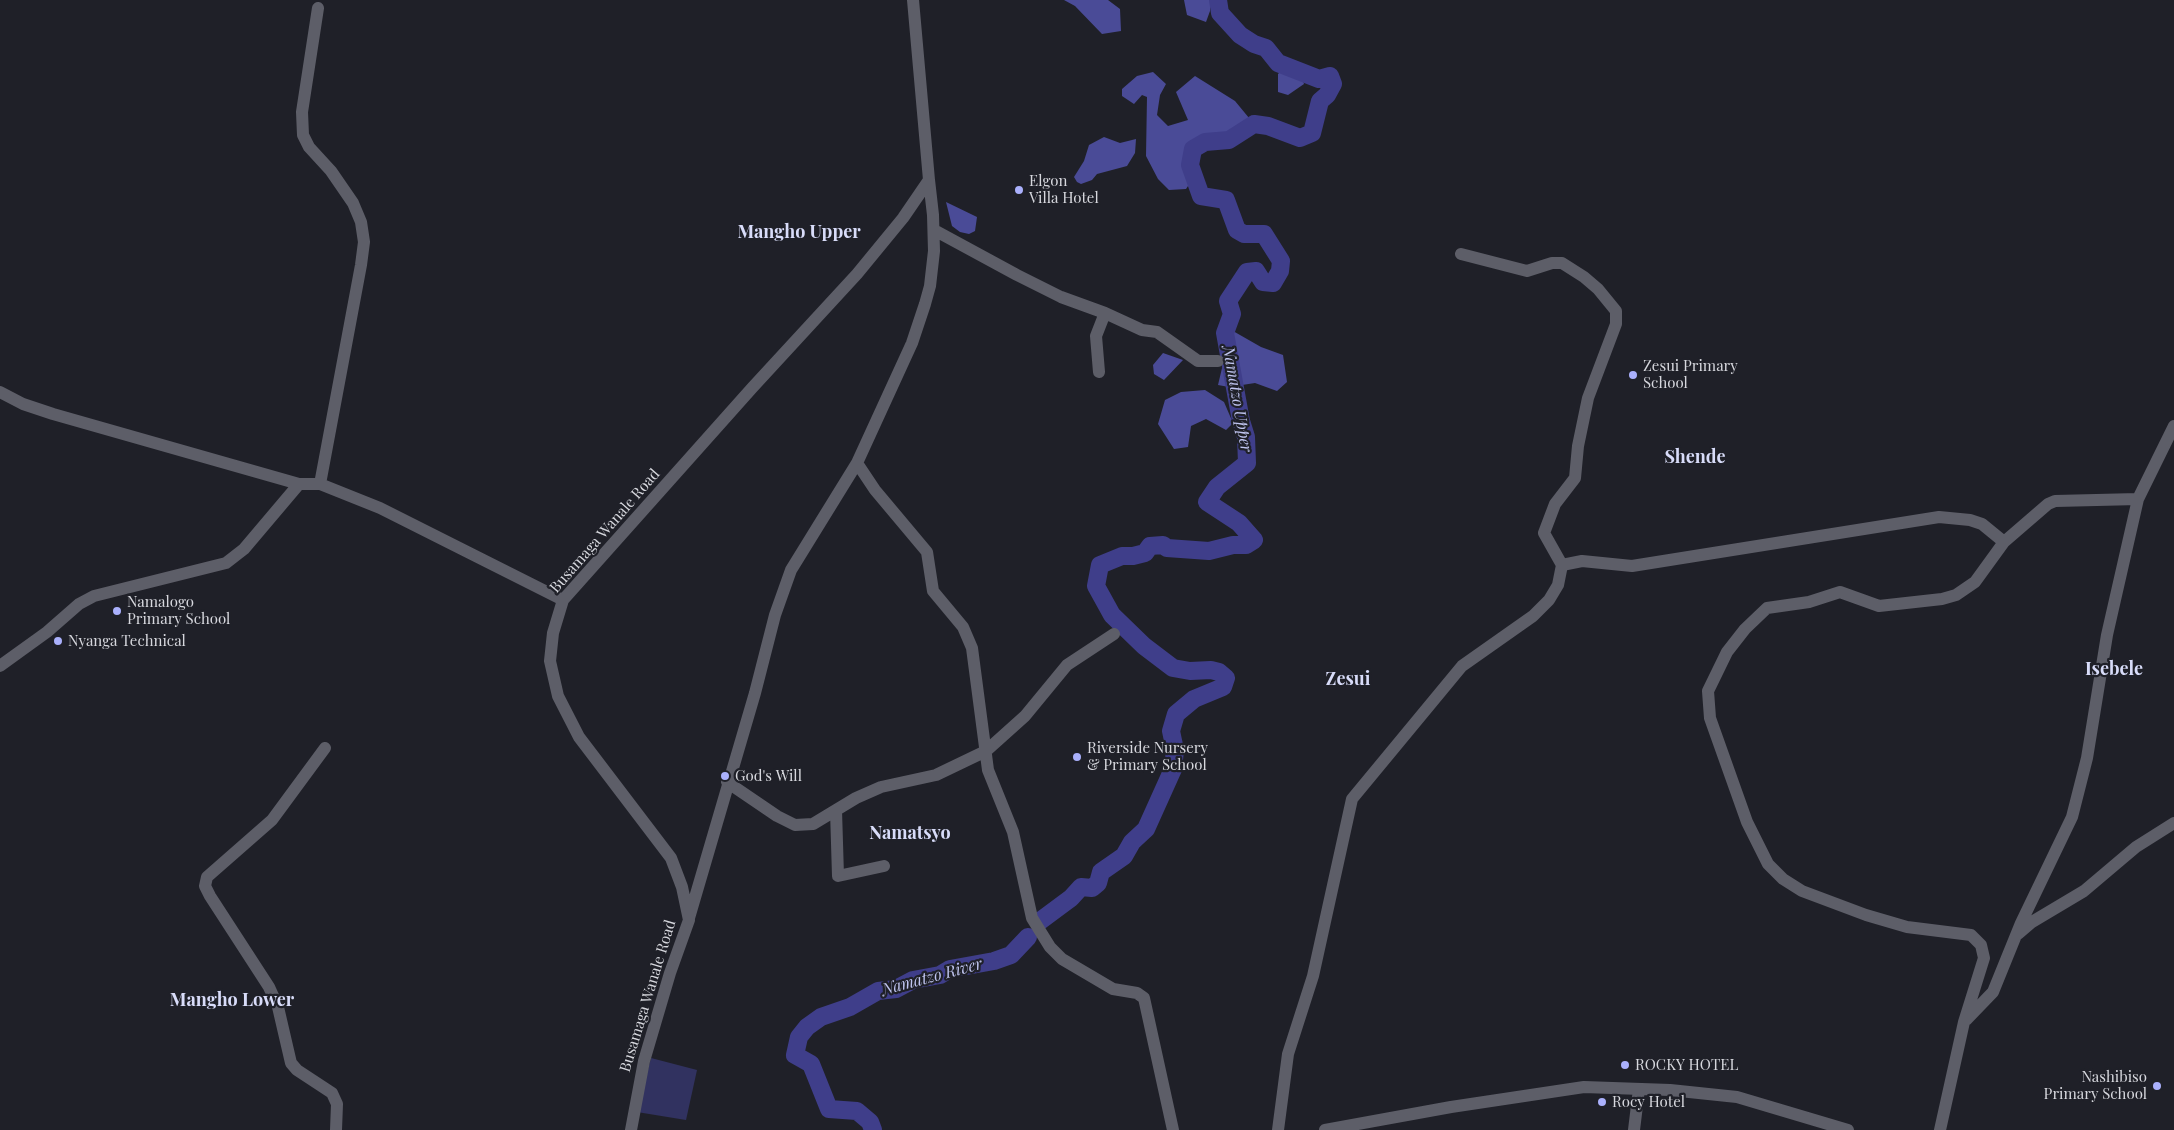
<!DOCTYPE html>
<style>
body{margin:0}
canvas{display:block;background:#1f2028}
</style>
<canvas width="2174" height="1130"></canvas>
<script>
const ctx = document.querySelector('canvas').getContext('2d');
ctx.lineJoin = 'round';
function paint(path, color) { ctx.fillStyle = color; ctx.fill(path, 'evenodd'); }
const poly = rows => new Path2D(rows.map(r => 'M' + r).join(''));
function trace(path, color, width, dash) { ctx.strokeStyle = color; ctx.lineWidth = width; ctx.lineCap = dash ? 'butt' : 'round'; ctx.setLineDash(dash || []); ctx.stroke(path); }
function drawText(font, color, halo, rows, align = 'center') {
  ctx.font = font + ' "Playfair Display",serif'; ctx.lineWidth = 4.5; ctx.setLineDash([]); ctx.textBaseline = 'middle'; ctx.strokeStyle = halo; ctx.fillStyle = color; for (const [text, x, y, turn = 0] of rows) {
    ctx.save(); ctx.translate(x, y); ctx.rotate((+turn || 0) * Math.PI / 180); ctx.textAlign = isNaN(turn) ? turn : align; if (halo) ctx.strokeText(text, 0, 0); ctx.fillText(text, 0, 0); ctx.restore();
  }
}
paint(poly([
 [651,1058,697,1070,686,1120,637,1112]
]), '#313260');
paint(poly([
 [1064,0,1108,0,1120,9,1121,31,1102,34,1075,6],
 [1184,0,1210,0,1210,11,1206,22,1187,15],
 [1283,69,1300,72,1304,84,1288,95,1278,92,1278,74],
 [1153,72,1166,84,1160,95,1157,115,1168,126,1188,120,1176,92,1195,76,1235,101,1254,124,1229,140,1205,142,1193,149,1190,165,1192,180,1186,189,1169,190,1158,179,1146,156,1147,97,1142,95,1134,104,1122,96,1122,89,1137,76],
 [1104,137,1120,143,1136,139,1135,153,1127,166,1097,174,1092,180,1081,184,1077,182,1074,177,1084,161,1089,145],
 [946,202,977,217,975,231,969,234,960,232,952,226],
 [1233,331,1261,347,1283,355,1287,382,1277,391,1255,383,1229,387,1218,385,1223,364,1222,341],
 [1163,353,1183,360,1164,380,1154,374,1153,365],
 [1205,390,1224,402,1233,423,1226,430,1206,419,1191,426,1188,447,1174,449,1158,424,1165,400,1181,392]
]), '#4a4b97');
trace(poly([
 [1040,921,1071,898,1081,887,1092,888,1098,883,1101,872,1124,856,1132,842,1146,829,1173,769,1175,750,1171,731,1176,714,1194,699,1223,687,1226,678,1219,672,1211,670,1190,671,1173,668,1144,646,1112,615,1096,586,1100,565,1122,556,1133,556,1145,553,1150,546,1163,545,1167,548,1209,551,1233,545,1246,545,1254,540,1239,523,1207,502,1217,487,1247,463,1246,437,1241,421,1225,333,1232,314,1228,301,1247,272,1256,271,1263,282,1273,283,1280,271,1281,261,1264,234,1244,234,1237,230,1226,200,1201,196,1190,165,1193,149,1205,142,1229,140,1254,124,1268,126,1300,138,1312,133,1320,101,1327,95,1333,84,1330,76,1319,79,1278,63,1266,48,1254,44,1240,35,1220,13,1218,0],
 [873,1130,870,1122,857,1111,829,1109,811,1064,795,1055,799,1037,807,1027,821,1017,850,1007,878,991,896,989,913,980,940,975,950,969,994,961,1011,955,1028,937]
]), '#3f3e8a', 18);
trace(poly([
 [318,8,302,112,303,135,309,147,331,171,353,203,361,222,364,242,361,265,320,484],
 [934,230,1017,275,1061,297,1105,313,1096,336,1099,372],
 [1105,313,1142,330,1157,332,1198,361,1218,361],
 [0,392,23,404,53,414,299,484,320,484,380,508,563,600],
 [857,463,875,490,927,552,933,591,963,627,972,648,988,770,1013,832,1032,918,1050,947,1062,959,1113,989,1137,993,1144,998,1173,1130],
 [1562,565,1582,561,1632,566,1939,517,1970,520,1982,524,2004,542,2048,504,2055,501,2138,499],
 [0,666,47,632,79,604,94,596,226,563,244,549,299,484],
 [325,748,272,820,207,877,205,886,210,896,269,987,278,1007,291,1063,297,1070,332,1093,337,1104,336,1130],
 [727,782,777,816,795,825,813,824,856,798,881,787,936,775,986,751,1025,716,1067,665,1114,634],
 [836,810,838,876,884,866],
 [689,918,755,693,775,615,791,570,857,463,912,343,925,304,930,286,934,251,933,215,929,180],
 [2018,934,2032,922,2084,891,2136,847,2174,823],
 [1966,1020,1993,992,2021,923,2072,817,2087,758,2107,635,2138,499,2174,426],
 [631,1130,644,1061,670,973,689,920,682,887,671,858,579,737,558,696,550,661,553,633,563,600,752,388,857,274,903,218,929,180,913,0],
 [1278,1130,1288,1054,1313,976,1352,799,1462,666,1533,616,1549,600,1558,585,1562,565,1544,533,1555,504,1575,478,1578,446,1588,398,1616,324,1616,311,1598,289,1584,277,1562,263,1552,263,1527,271,1461,254],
 [1325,1130,1451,1107,1584,1087,1670,1090,1737,1097,1848,1130],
 [1634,1130,1639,1089],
 [1940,1130,1964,1022,1984,958,1981,945,1971,935,1907,927,1866,915,1802,891,1783,879,1768,864,1747,822,1710,718,1708,691,1727,652,1745,629,1767,608,1809,602,1840,592,1879,606,1942,599,1956,595,1975,582,2004,542]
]), '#5d5e68', 12);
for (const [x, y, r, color] of [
 [1019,190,5,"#aab0fc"],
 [1633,375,5,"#aab0fc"],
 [117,611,5,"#aab0fc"],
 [58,641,5,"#aab0fc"],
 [1077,757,5,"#aab0fc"],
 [725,776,5,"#aab0fc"],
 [1625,1065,5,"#aab0fc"],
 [2157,1086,5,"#aab0fc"],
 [1602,1102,5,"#aab0fc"]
]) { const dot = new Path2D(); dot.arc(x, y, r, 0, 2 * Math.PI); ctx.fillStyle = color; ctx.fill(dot); trace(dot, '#1f2028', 2); }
drawText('15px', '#d6d7dd', '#1f2028', [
 ["Elgon",1029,181],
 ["Villa Hotel",1029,198],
 ["Zesui Primary",1643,366],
 ["School",1643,383],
 ["Namalogo",127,602],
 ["Primary School",127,619],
 ["Nyanga Technical",68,641],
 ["Riverside Nursery",1087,748],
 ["& Primary School",1087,765],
 ["God's Will",735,776],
 ["ROCKY HOTEL",1635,1065],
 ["Nashibiso",2147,1077,"right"],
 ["Primary School",2147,1094,"right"],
 ["Rocy Hotel",1612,1102]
], 'left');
drawText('15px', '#d6d7dd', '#1f2028', [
 ["Busamaga Wanale Road",605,531,-49],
 ["Busamaga Wanale Road",648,996,-73]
]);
drawText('italic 16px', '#c0c5f0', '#1f2028', [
 ["Namatzo Upper",1237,399,80],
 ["Namatzo River",932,977,-15]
]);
drawText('bold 18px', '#d8dcf9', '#1f2028', [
 ["Mangho Upper",799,232],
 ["Shende",1695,457],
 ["Isebele",2114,669],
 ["Zesui",1348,679],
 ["Namatsyo",910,833],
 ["Mangho Lower",232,1000]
]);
</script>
